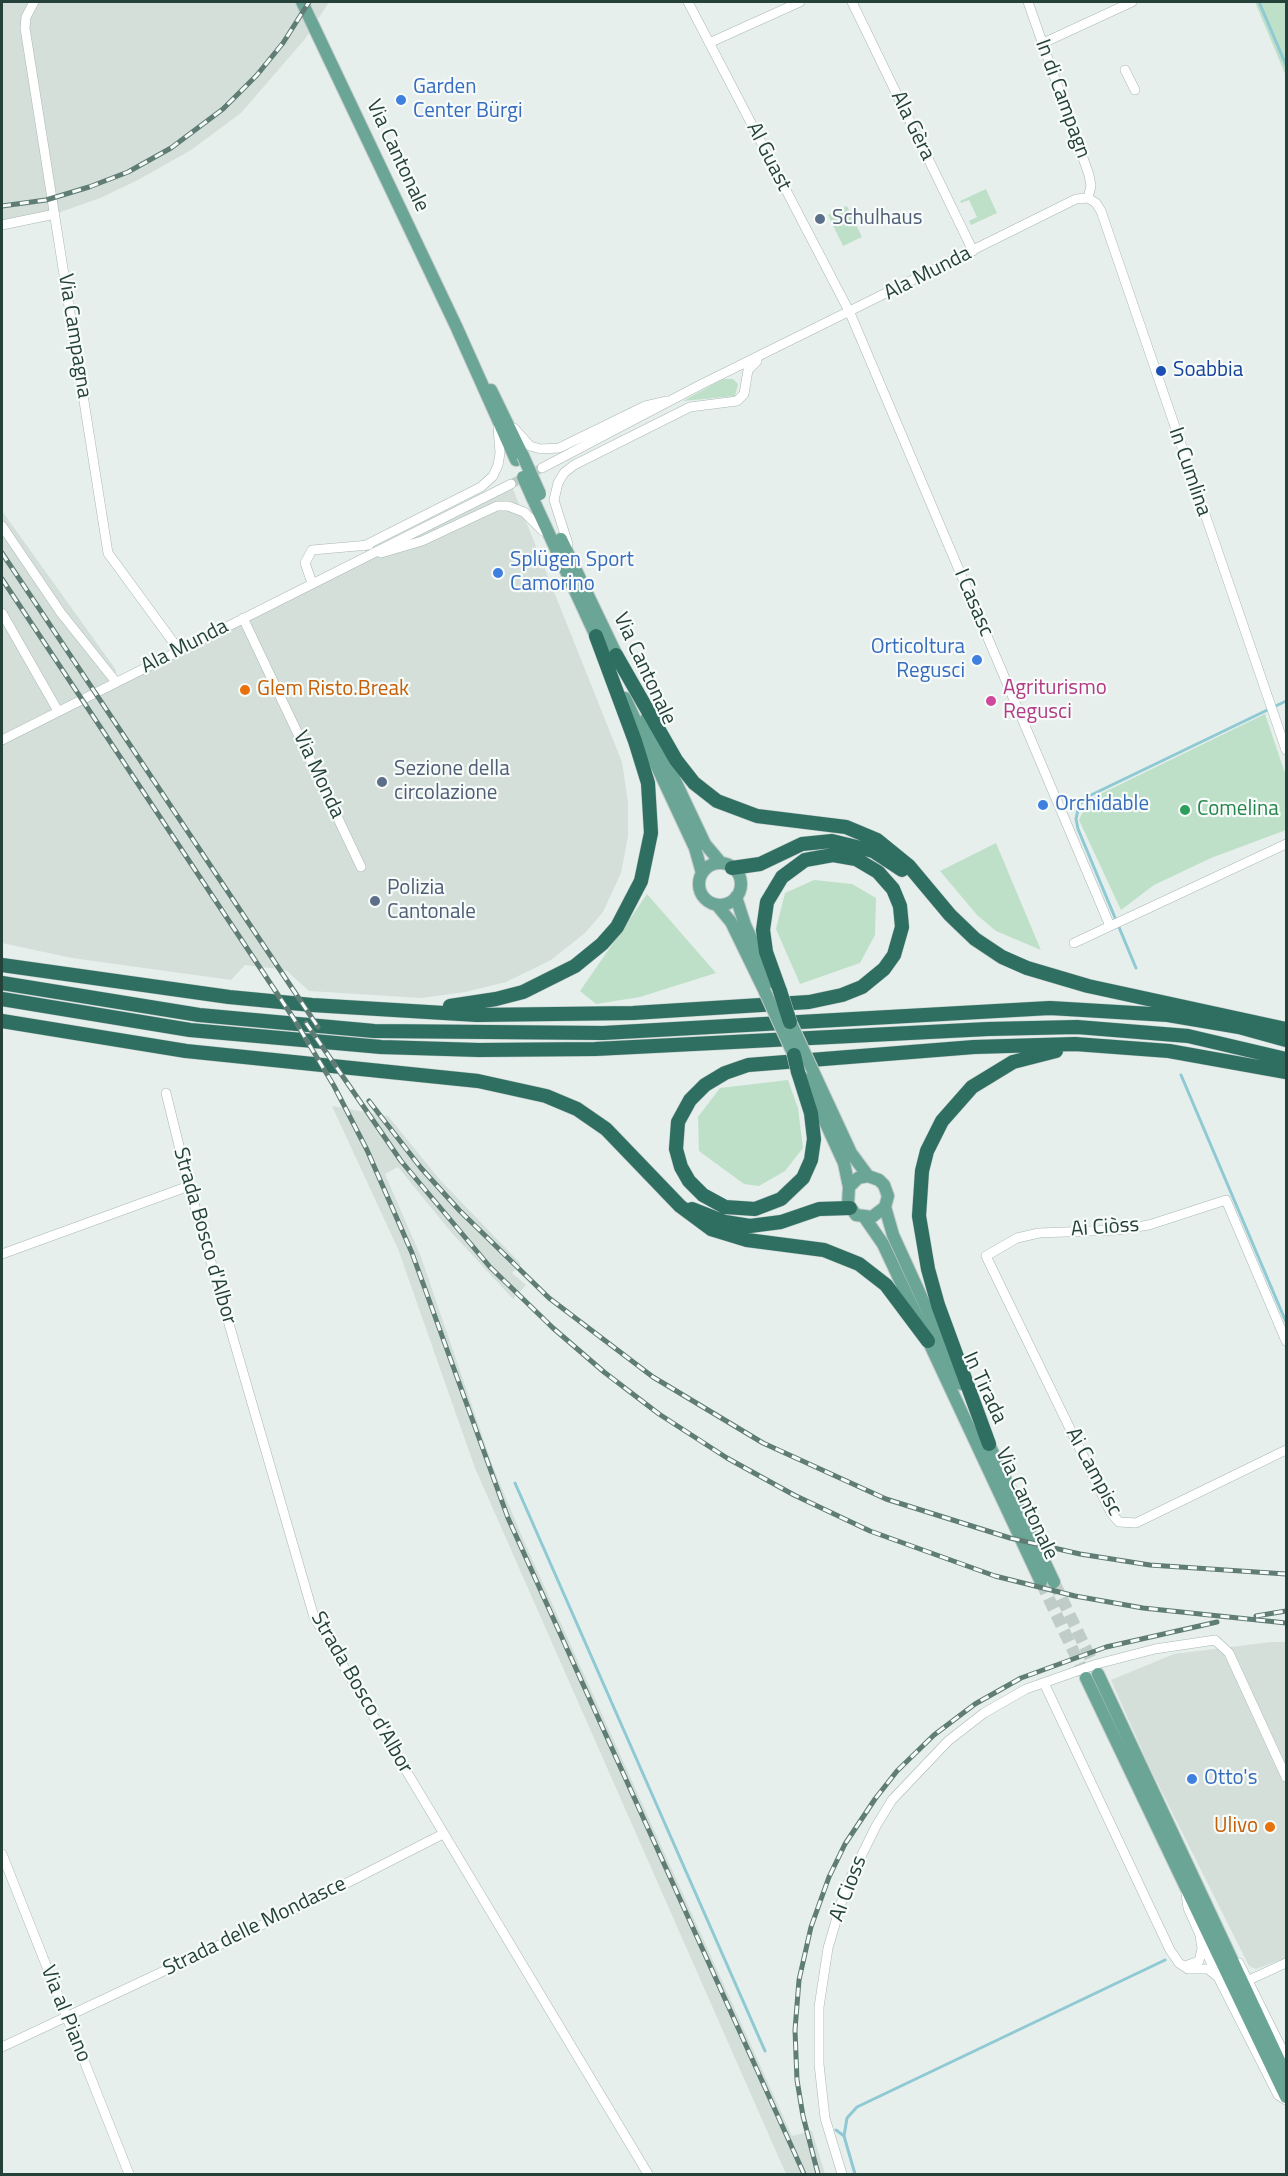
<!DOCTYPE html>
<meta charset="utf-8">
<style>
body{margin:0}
#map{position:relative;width:1288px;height:2176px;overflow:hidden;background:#e6efeb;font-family:"Titillium Web",sans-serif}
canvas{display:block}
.frame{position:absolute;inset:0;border:3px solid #24423a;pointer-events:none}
</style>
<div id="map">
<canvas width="1288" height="2176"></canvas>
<div class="frame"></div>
</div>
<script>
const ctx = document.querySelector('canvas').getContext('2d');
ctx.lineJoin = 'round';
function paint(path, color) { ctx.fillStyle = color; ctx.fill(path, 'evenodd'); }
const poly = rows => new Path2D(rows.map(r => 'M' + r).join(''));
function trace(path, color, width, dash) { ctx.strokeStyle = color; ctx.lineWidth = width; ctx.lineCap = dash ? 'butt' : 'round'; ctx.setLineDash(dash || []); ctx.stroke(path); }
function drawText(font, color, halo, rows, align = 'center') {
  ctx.font = font + ' "Titillium Web",sans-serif'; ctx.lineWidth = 4.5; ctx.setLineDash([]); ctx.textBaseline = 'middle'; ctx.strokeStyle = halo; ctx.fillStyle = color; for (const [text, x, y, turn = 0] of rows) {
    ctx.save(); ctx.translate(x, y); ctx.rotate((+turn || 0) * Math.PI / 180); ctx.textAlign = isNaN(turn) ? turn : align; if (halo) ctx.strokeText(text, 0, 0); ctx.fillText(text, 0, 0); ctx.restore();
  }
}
paint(poly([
 [2,2,329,2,305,39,241,113,191,150,138,180,100,198,55,214,2,225],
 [511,484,622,762,628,802,628,836,621,873,603,912,585,933,551,960,506,982,465,992,421,998,309,991,287,971,279,969,245,965,231,980,72,958,2,943,2,511,116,670,116,681],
 [332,1106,388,1116,440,1180,521,1264,512,1273,526,1285,513,1299,451,1232,398,1167,385,1174,421,1257,493,1467,523,1539,792,2136,812,2131,825,2174,786,2174,475,1468,398,1249],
 [1271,1642,1286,1642,1286,1958,1256,1969,1249,1966,1149,1766,1111,1680,1174,1654]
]), '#d4dfda');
paint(poly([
 [1255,2,1286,2,1286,76,1273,45],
 [986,189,997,213,971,225,969,221,977,217,969,200,961,203,960,201],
 [847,206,862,237,843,246,828,215],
 [723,379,733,379,738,384,735,396,683,401],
 [1265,714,1286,776,1286,830,1211,858,1154,885,1121,910,1079,820,1088,800],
 [996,843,1040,948,1041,950,996,931,977,915,940,871],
 [814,880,852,884,876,898,875,935,860,963,800,984,776,929,785,893],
 [647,894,716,973,640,997,596,1004,580,991],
 [788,1080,798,1108,803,1148,785,1171,759,1186,744,1184,699,1151,698,1117,720,1088]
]), '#bfe0c8');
trace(poly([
 [1259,2,1286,65],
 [1136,968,1078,829,1076,819,1079,805,1089,796,1286,701],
 [1181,1075,1286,1322],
 [515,1483,765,2051],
 [836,2130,844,2136],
 [855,2174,844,2136,847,2118,857,2107,1165,1960]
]), '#8ec9d4', 3);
trace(poly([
 [511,484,542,468]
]), '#bfccc8', 9, [9, 4.5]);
trace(poly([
 [1041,1582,1086,1678],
 [1054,1582,1098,1674]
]), '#bfccc8', 12, [12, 6]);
const minor = poly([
 [34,2,26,17,25,28,108,553,179,650],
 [688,2,850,313,1110,926],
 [852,2,973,251],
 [1028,2,1089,175,1091,186,1088,198],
 [709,43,800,2],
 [1041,44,1132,2],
 [1125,70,1135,90],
 [1088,198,1096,203,1101,211,1286,750],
 [2,225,55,214],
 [514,428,530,446,541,449,559,448,645,406,667,401],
 [542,468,700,385,1076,199,1088,198],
 [2,526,61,613,116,682],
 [568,544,554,500,558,483,564,473,574,465,690,407,737,401,744,394,748,370,757,361],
 [364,546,481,487,493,476,498,465,500,453,498,427],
 [381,553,422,541,497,506,508,506,524,512,543,531],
 [312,583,305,563,312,550,369,545],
 [2,613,58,711],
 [243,618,361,867],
 [2,740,511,484],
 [1074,943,1286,844],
 [166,1093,189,1186,314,1617,648,2174],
 [2,1254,189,1186],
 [1286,1341,1226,1200,1149,1225,1117,1230,1039,1233,1017,1238,986,1256,1111,1513,1119,1522,1136,1523,1286,1450],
 [1044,1683,1170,1950,1179,1963,1188,1969,1208,1969,1218,1977,1278,2095,1286,2100],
 [2,1854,129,2174],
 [1203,1945,1216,1973],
 [1239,1963,1286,2057],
 [1185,1966,1199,1961,1202,1949,1200,1935,1188,1908,1186,1894],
 [1249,1980,1286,1963],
 [2,2047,296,1909,443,1834],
 [842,2174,825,2118,819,2064,819,2007,828,1948,846,1887,876,1826,892,1800,948,1741,984,1713,1026,1689,1097,1664,1155,1649,1215,1640,1229,1653,1286,1777]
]);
const major = poly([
 [302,2,456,326,516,460],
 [491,390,523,456],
 [532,497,600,645],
 [561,539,620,662],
 [625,698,695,848,702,873],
 [646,719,705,844,721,863],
 '699 884a21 21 0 1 1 42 0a21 21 0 1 1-42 0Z',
 [736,897,745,925,771,982],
 [717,905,731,922,765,992],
 [813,1071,851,1153,868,1176],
 [805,1078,844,1163,849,1187],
 [885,1207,872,1217,856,1215,848,1204,849,1187,858,1178,868,1176,879,1180,884,1185,888,1196,885,1207,893,1235,961,1384],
 [865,1218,883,1244,1041,1582],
 [985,1436,1054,1582],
 [1098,1674,1286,2075],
 [1086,1678,1286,2097]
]);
const highway = poly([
 [616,655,676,760,694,783,717,801,757,816,846,827,877,840,909,866,950,915,975,939,1002,957,1027,968,1088,986,1286,1029],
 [732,868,760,864,802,844,832,841,873,851,902,870],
 [2,965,229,997,312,1005,477,1015,633,1013,809,1002,842,995,862,987,884,969,894,955,902,927,900,906,893,889,878,872,856,859,833,855,805,860,782,877,767,902,763,930,766,952,780,991],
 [2,983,199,1015,374,1031,603,1033,1050,1008,1168,1015,1239,1027,1286,1040],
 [2,999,190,1030,381,1047,479,1050,595,1049,988,1029,1077,1027,1188,1036,1286,1059],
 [450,1006,496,999,523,992,575,966,602,944,617,927,641,881,651,833,648,783,635,741,596,636],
 [2,1021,186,1051,478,1081,546,1096,577,1109,606,1129,680,1206,711,1229,747,1240,824,1250,859,1264,886,1285,928,1341],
 [798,1072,811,1113,814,1139,811,1160,803,1178,781,1199,755,1209,725,1207,703,1195,689,1181,681,1167,676,1149,678,1122,690,1100,705,1085,725,1073,748,1065,974,1047,1075,1044,1169,1051,1286,1072],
 [692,1209,725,1222,750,1226,781,1222,819,1209,850,1208],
 [989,1444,938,1305,928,1269,919,1216,922,1171,927,1151,942,1121,972,1087,1013,1062,1056,1051]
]);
trace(minor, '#a8b8b2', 10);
trace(major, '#c2cac8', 14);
trace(highway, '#c2cac8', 15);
trace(minor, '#fff', 9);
trace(major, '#6aa596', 12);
trace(highway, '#2f6f62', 14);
const rail = poly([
 [2,206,46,200,89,187,128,172,171,148,223,109,257,75,283,43,309,2],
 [2,553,318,1027],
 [2,579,294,1019,334,1086,367,1150,412,1253,508,1518,804,2174],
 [306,1023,401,1161,490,1267,553,1328,604,1372,659,1414,727,1458,794,1495,870,1531,995,1576,1075,1596,1143,1608,1286,1623],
 [369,1101,421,1168,459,1210,549,1298,653,1377,763,1443,886,1499,1010,1538,1080,1554,1150,1565,1286,1574],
 [1256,1616,1286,1611],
 [818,2174,803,2116,797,2080,795,2030,799,1980,811,1927,829,1877,845,1844,875,1799,897,1771,934,1735,975,1704,1021,1678,1106,1647,1217,1622]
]);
trace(rail, '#5f7d75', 5);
trace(rail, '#f7fbf9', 3, [9]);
const majorBridge = poly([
 [523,456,540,494],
 [523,477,532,497],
 [765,992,797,1062],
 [787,1015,813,1071]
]);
const highwayBridge = poly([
 [780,991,790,1022],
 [794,1055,798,1072]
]);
trace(majorBridge, '#c2cac8', 14, []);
trace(highwayBridge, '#c2cac8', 15, []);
trace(majorBridge, '#6aa596', 12);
trace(highwayBridge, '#2f6f62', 14);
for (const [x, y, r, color] of [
 [401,100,6,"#3f7fe0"],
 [820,219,6,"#5c6f8a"],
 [1161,371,6,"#1a4fb4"],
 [498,573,6,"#3f7fe0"],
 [977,660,6,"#3f7fe0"],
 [245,690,6,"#e8710a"],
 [991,701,6,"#d1479c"],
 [382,782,6,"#5c6f8a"],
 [1043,805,6,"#3f7fe0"],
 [1185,810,6,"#2e9e5b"],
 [375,901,6,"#5c6f8a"],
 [1192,1779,6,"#3f7fe0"],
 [1270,1827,6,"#e8710a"]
]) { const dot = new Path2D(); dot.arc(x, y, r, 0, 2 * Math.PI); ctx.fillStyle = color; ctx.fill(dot); trace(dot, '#f7fbf9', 2); }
drawText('21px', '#366cbe', '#f7fbf9', [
 ["Garden",413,88],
 ["Center Bürgi",413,112],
 ["Splügen Sport",510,561],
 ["Camorino",510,585],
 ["Orticoltura",965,648,"right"],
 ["Regusci",965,672,"right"],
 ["Orchidable",1055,805],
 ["Otto's",1204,1779]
], 'left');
drawText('21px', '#24423a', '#f7fbf9', [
 ["In di Campagn",1062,99,70],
 ["Ala Gèra",912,126,64],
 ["Via Cantonale",397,156,65],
 ["Al Guast",768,157,63],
 ["Ala Munda",928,274,-27],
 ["Via Campagna",74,336,81],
 ["In Cumlina",1189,472,71],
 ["I Casasc",973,603,67],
 ["Ala Munda",185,647,-27],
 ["Via Cantonale",644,669,65],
 ["Via Monda",318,775,65],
 ["Ai Ciòss",1105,1228,-4],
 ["Strada Bosco d'Albor",204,1236,74],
 ["In Tirada",984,1388,65],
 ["Ai Campisc",1093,1472,62],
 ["Via Cantonale",1026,1504,65],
 ["Strada Bosco d'Albor",361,1693,60],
 ["Ai Cioss",849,1889,-69],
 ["Strada delle Mondasce",255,1927,-26],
 ["Via al Piano",65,2014,68]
]);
drawText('21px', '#4e5e75', '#f7fbf9', [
 ["Schulhaus",832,219],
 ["Sezione della",394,770],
 ["circolazione",394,794],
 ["Polizia",387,889],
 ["Cantonale",387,913]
], 'left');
drawText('21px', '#164399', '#f7fbf9', [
 ["Soabbia",1173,371]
], 'left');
drawText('21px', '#b23c85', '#f7fbf9', [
 ["Agriturismo",1003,689],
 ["Regusci",1003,713]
], 'left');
drawText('21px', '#c56008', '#f7fbf9', [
 ["Glem Risto.Break",257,690],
 ["Ulivo",1258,1827,"right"]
], 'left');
drawText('21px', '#27864d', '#f7fbf9', [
 ["Comelina",1197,810]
], 'left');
</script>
